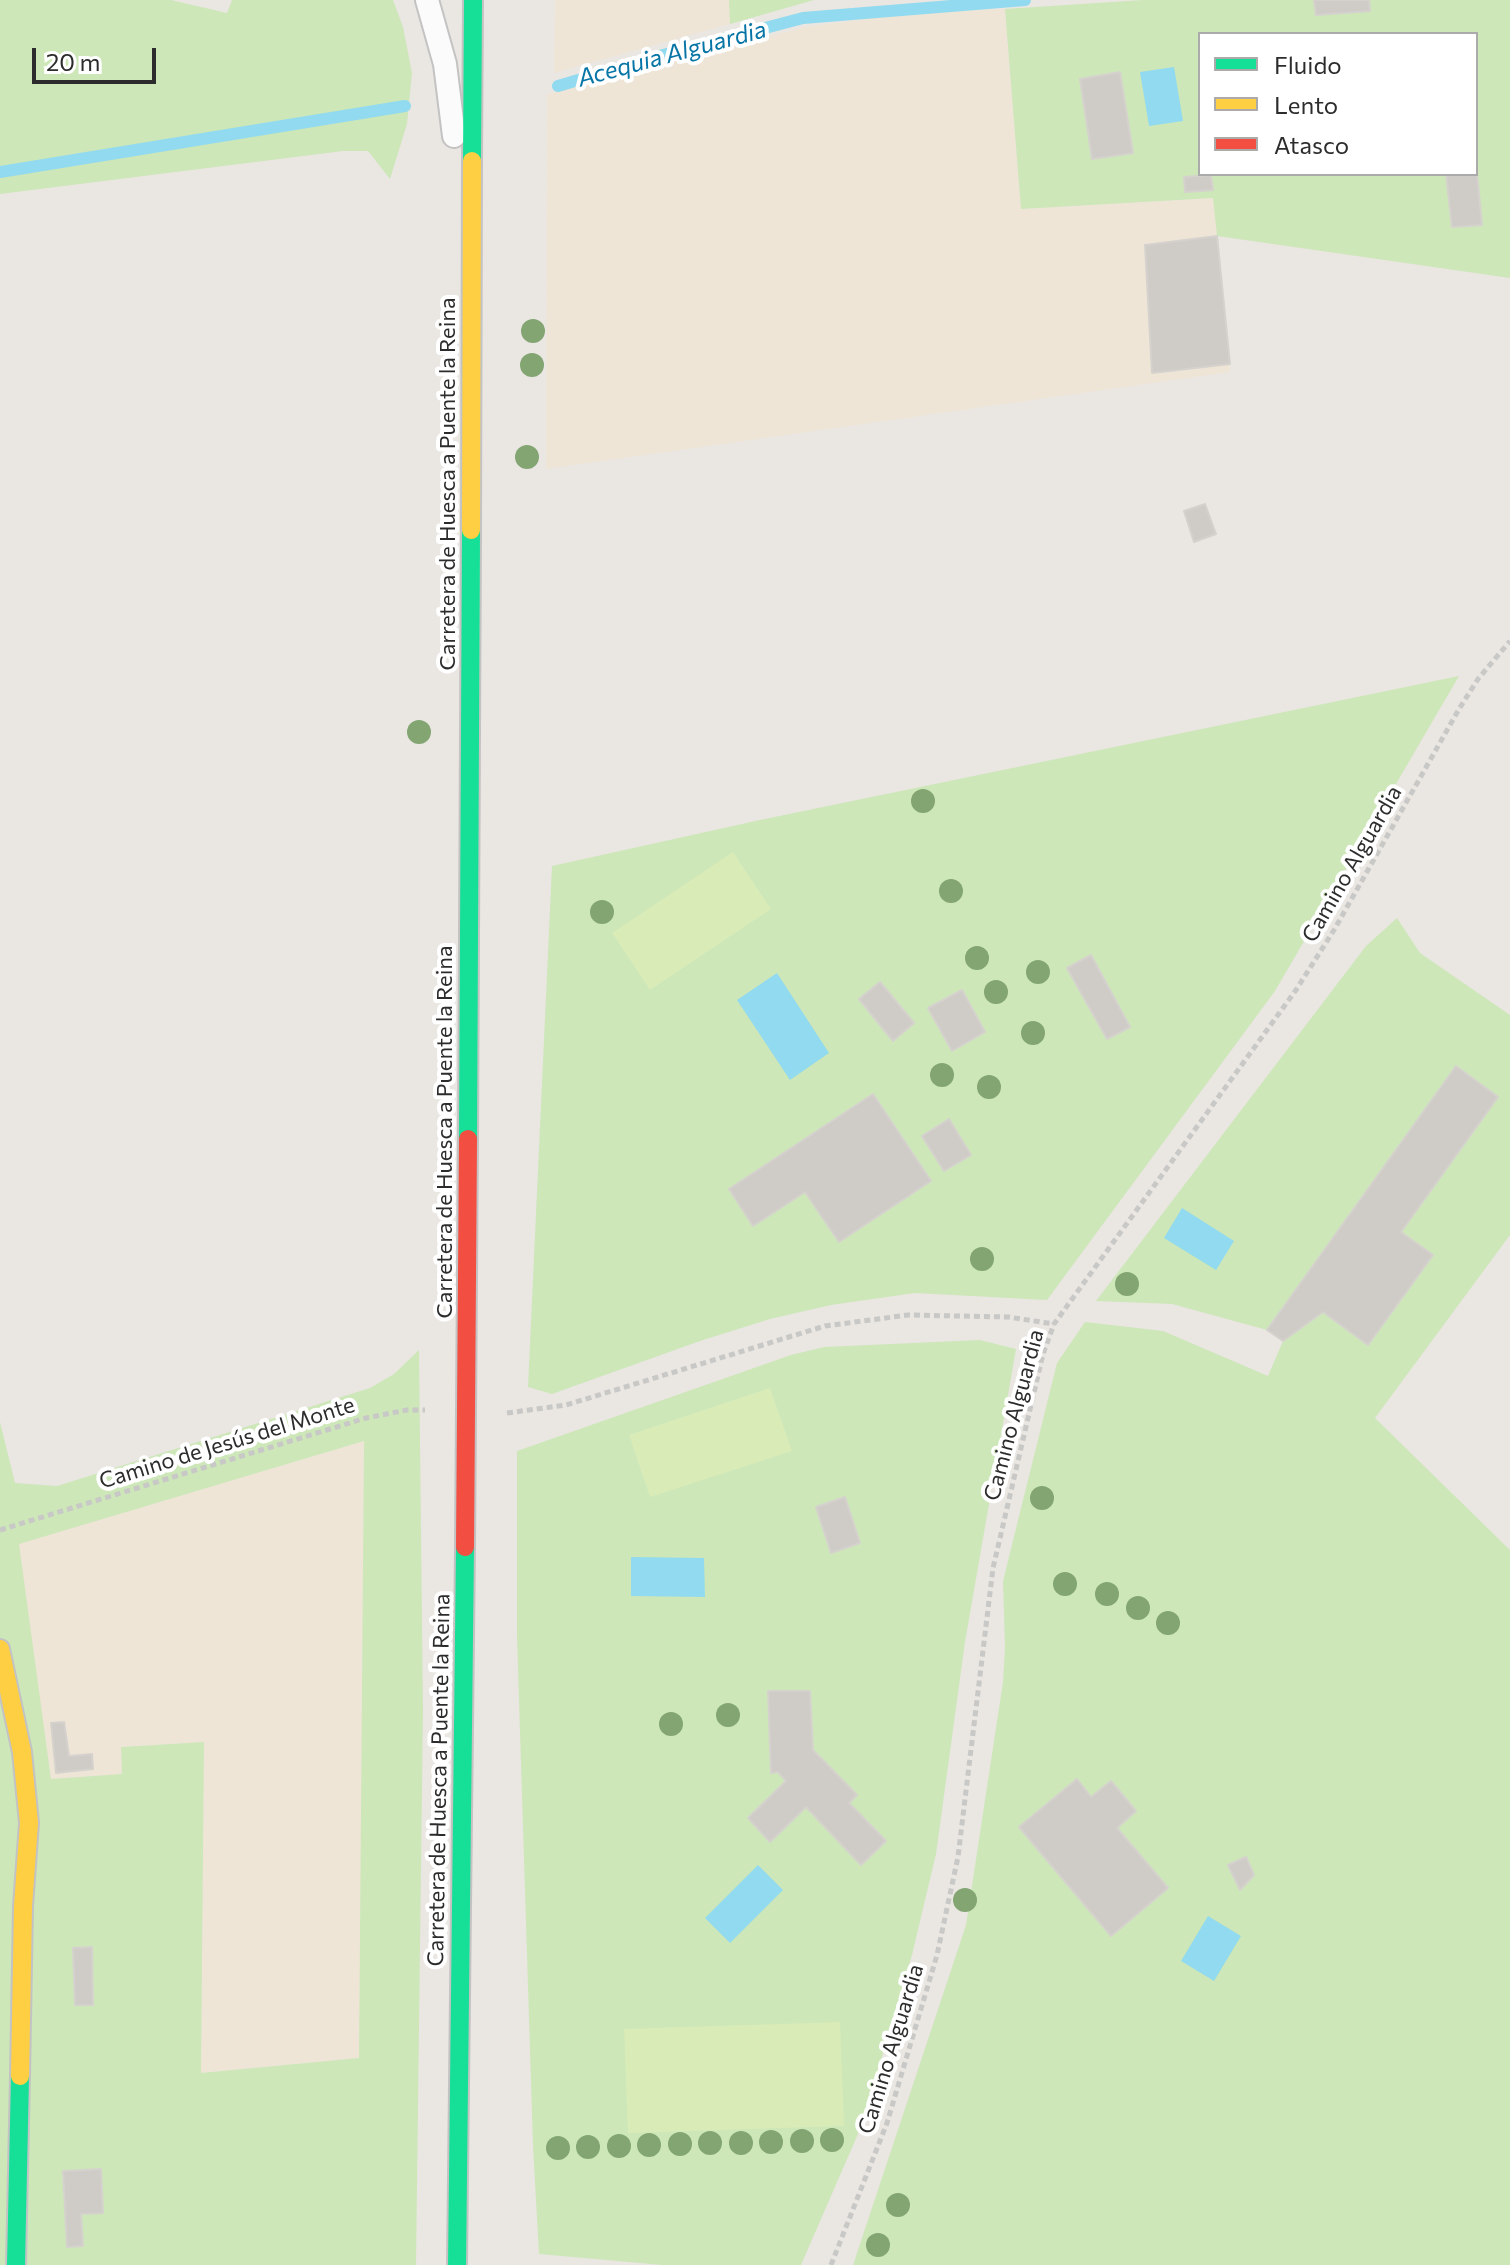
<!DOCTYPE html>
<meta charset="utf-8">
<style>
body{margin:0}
#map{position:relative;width:1510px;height:2265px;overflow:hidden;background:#eae6e2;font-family:Commissioner,sans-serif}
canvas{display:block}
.legend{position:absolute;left:1198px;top:32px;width:280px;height:144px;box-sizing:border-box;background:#fff;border:2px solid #ababab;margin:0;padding:10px 14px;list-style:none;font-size:24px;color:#2c2c2c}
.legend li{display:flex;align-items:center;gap:16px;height:40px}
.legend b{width:40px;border:2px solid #ababab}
.scale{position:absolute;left:32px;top:48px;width:124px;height:36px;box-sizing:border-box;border:4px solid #2c2c2c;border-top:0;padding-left:10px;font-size:24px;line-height:28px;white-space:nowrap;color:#2c2c2c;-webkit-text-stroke:6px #fff;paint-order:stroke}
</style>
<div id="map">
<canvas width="1510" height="2265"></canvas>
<ul class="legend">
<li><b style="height:10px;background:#16e098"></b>Fluido</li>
<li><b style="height:10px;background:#ffcf43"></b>Lento</li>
<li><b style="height:10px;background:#f24e42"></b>Atasco</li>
</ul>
<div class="scale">20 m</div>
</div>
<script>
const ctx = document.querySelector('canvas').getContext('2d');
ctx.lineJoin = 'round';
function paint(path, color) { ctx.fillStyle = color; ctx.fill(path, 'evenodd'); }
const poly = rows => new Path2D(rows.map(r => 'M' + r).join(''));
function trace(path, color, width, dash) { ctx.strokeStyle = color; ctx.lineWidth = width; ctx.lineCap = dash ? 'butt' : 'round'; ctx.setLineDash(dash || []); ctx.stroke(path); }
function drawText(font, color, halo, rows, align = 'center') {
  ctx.font = font + ' Commissioner,sans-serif'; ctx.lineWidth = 8; ctx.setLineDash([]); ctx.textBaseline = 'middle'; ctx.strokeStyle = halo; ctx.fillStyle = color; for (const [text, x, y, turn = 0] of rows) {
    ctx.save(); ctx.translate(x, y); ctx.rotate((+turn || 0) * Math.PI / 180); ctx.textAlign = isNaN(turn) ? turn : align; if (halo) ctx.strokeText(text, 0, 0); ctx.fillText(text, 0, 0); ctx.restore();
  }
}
paint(poly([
 [555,0,729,0,730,24,554,73],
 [1005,9,1021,209,1214,198,1230,372,546,469,547,94,805,27,912,13],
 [364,1441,360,2058,201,2073,204,1742,121,1747,122,1774,51,1779,18,1544]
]), '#eee5d6');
paint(poly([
 [0,0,171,0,227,13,232,0,393,0,403,27,412,73,407,124,390,179,368,151,343,151,0,194],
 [729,0,814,0,730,24],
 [1143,0,1510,0,1510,278,1217,236,1213,198,1021,209,1005,9],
 [1200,34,1476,34,1476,174,1200,174],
 [1459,676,1275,991,1047,1300,915,1293,831,1305,770,1319,700,1341,552,1394,528,1387,552,866,760,820],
 [1397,918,1420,953,1510,1015,1510,1235,1375,1418,1510,1550,1510,2265,853,2265,966,1925,1003,1682,1005,1647,1003,1581,1057,1363,1085,1322,1163,1331,1268,1376,1283,1341,1267,1330,1172,1304,1096,1301,1366,946],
 [980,1340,1016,1349,965,1642,936,1854,912,1955,861,2127,801,2265,662,2265,539,2254,533,2146,517,1636,517,1451,791,1355,824,1347],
 [419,1350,423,1711,416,2265,0,2265,0,1422,15,1483,57,1486,370,1388,394,1374],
 [364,1441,359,2058,201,2073,204,1742,121,1747,122,1774,51,1779,19,1544]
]), '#cde7b9');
paint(poly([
 [733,852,771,909,650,990,612,933],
 [770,1388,792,1451,650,1497,629,1435],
 [840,2022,844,2126,628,2133,624,2029]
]), '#d9ebb7');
paint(poly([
 [1174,67,1183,121,1149,126,1140,72],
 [777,973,829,1053,790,1080,737,1000],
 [1182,1208,1234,1241,1216,1270,1164,1238],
 [631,1557,704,1558,705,1597,631,1596],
 [758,1865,783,1890,730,1943,705,1918],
 [1208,1916,1241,1936,1214,1981,1181,1961]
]), '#92daef');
trace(poly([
 [558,86,663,55,803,18,1025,0],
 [0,172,405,106]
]), '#92daef', 12);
const building = poly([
 [1314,0,1369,0,1370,11,1316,15,1314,0],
 [1120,72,1133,153,1092,159,1080,79,1120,72],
 [1476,163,1482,225,1452,227,1446,174,1476,174,1476,163],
 [1211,175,1213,190,1185,192,1184,177,1211,175],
 [1217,236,1230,364,1152,373,1145,245,1217,236],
 [1205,504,1216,534,1194,542,1184,511,1205,504],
 [1091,955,1130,1027,1107,1039,1067,968,1091,955],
 [880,982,914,1023,893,1041,859,999,880,982],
 [962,990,985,1032,952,1051,928,1008,962,990],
 [1456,1066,1498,1097,1401,1232,1433,1255,1368,1345,1323,1312,1283,1341,1267,1330,1456,1066],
 [873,1094,931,1181,839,1242,805,1192,753,1226,729,1189,873,1094],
 [949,1119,971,1155,944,1171,922,1136,949,1119],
 [845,1497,860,1543,831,1553,816,1507,845,1497],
 [768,1691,810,1691,813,1750,857,1795,849,1803,886,1841,861,1865,806,1807,770,1842,748,1818,786,1781,778,1772,771,1773,768,1691],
 [64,1722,69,1756,92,1754,93,1769,56,1773,51,1723,64,1722],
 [1077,1779,1091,1797,1111,1781,1136,1811,1117,1828,1168,1888,1111,1936,1019,1827,1077,1779],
 [1246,1857,1254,1875,1240,1890,1228,1865,1246,1857],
 [92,1947,93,2005,75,2005,73,1948,92,1947],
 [101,2169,103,2213,81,2214,83,2246,67,2247,63,2171,101,2169]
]);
paint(building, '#cfccc8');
trace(building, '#d5d2ce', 2);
const lane = poly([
 [427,0,445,64,454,136]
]);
const fast = poly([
 [472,161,473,0],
 [468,1139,471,530],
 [16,2265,20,2076],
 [457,2265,465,1547]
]);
const slow = poly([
 [471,530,472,161],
 [0,1649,22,1752,29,1823,23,1906,20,2076]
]);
const jam = poly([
 [465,1547,468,1139]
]);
trace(lane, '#c4c3c3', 26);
trace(fast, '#c4c3c3', 22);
trace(slow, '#c4c3c3', 22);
trace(jam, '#c4c3c3', 22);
trace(poly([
 [507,1413,566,1405,825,1326,908,1315,1008,1317,1054,1324],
 [0,1530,366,1418,407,1410,425,1410],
 [831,2265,887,2123,937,1955,958,1857,993,1568,1043,1354,1054,1324,1296,990,1334,930,1459,709,1478,679,1510,641]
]), '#c8c8c7', 5, [6, 4]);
trace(lane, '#fcfbfb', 22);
trace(fast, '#16e098', 18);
trace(slow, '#ffcf43', 18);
trace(jam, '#f24e42', 18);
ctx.fillStyle = '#82a572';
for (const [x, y] of [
 [533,331],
 [532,365],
 [527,457],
 [419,732],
 [923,801],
 [951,891],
 [602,912],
 [977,958],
 [1038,972],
 [996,992],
 [1033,1033],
 [942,1075],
 [989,1087],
 [982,1259],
 [1127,1284],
 [1042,1498],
 [1065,1584],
 [1107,1594],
 [1138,1608],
 [1168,1623],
 [728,1715],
 [671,1724],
 [965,1900],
 [832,2140],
 [802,2141],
 [771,2142],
 [710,2143],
 [741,2143],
 [680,2144],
 [649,2145],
 [619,2146],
 [588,2147],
 [558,2148],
 [898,2205],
 [878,2245]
]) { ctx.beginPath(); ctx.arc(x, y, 12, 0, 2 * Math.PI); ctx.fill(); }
drawText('22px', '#2c2c2c', '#fff', [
 ["Carretera de Huesca a Puente la Reina",448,484,-90],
 ["Camino Alguardia",1352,864,-60],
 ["Carretera de Huesca a Puente la Reina",445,1132,-90],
 ["Camino Alguardia",1014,1415,-75],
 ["Camino de Jesús del Monte",227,1443,-17],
 ["Carretera de Huesca a Puente la Reina",439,1780,-89],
 ["Camino Alguardia",891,2049,-73]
]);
drawText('italic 24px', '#0675a6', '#fff', [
 ["Acequia Alguardia",672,54,-15]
]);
</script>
